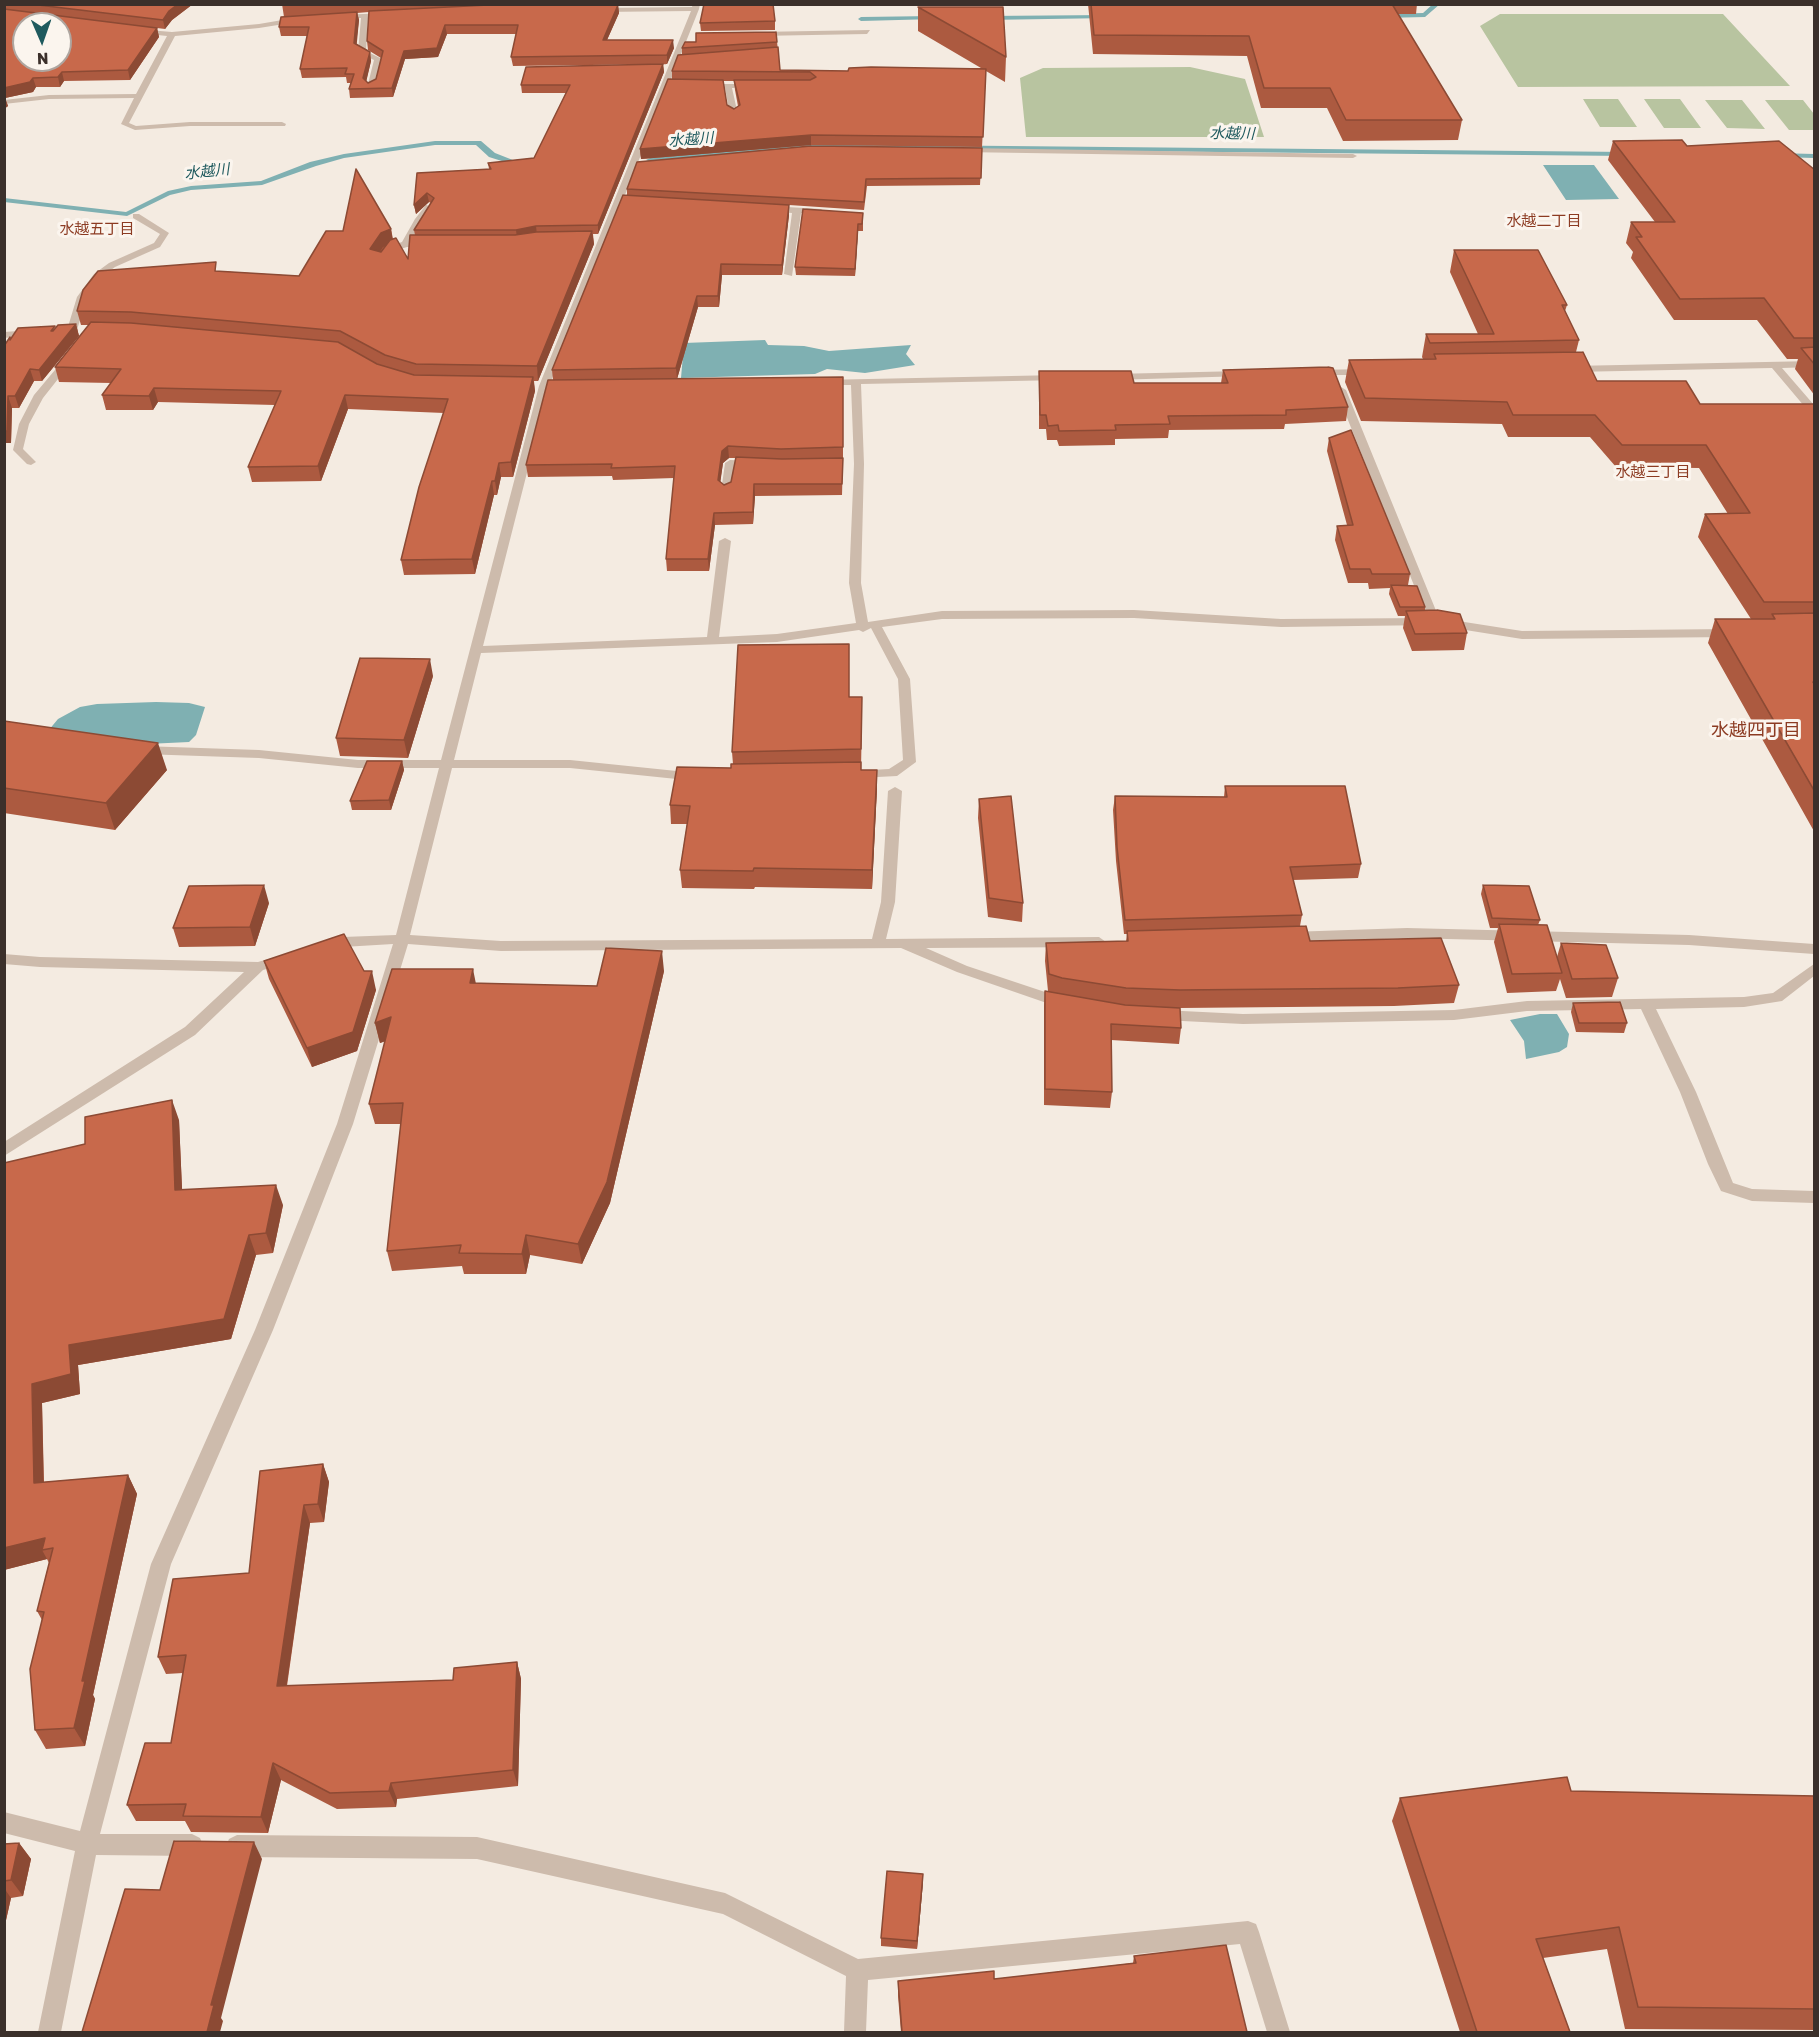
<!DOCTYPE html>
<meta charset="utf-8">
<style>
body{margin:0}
#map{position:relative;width:1819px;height:2037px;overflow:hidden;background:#f4ebe1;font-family:Rubik,sans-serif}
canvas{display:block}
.frame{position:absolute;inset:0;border:6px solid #3b302b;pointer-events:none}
.north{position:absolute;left:12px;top:12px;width:60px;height:60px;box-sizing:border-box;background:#fbf5ee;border:2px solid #aea6a0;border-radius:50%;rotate:178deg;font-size:16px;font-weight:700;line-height:24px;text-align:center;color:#3b302b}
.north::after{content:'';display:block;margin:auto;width:21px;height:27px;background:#1f5a5e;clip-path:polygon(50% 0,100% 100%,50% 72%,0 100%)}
</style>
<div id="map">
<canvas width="1819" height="2037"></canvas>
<div class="frame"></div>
<div class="north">N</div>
</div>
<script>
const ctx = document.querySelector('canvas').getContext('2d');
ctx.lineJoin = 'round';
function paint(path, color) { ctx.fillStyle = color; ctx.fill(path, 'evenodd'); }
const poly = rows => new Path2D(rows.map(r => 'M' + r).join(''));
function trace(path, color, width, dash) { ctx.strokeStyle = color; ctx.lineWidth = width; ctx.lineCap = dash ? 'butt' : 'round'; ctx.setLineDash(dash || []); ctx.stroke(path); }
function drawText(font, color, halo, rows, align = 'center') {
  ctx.font = font + ' Rubik,"Noto Sans JP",sans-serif'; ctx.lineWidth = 6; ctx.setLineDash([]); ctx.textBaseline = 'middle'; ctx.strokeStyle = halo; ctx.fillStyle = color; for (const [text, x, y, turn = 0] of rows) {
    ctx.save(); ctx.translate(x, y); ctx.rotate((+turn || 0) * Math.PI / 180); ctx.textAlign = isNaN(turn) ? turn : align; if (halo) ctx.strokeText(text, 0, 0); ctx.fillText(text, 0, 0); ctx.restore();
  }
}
paint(poly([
 [1500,14,1723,14,1790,86,1518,87,1480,26],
 [1190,67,1245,79,1264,137,1026,137,1020,78,1043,68],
 [1583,99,1618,99,1637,127,1600,127],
 [1644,99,1680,99,1701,128,1664,128],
 [1705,100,1742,100,1765,129,1727,128],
 [1765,100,1803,100,1814,114,1814,130,1789,130]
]), '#b8c4a0');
paint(poly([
 [1543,165,1594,165,1619,199,1566,200],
 [765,340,768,345,804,346,829,351,911,345,906,354,915,365,865,373,827,369,815,374,681,378,684,343],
 [156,702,189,703,205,707,196,735,189,742,147,744,48,731,58,719,80,707,97,704],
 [1540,1014,1557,1014,1569,1034,1567,1047,1559,1052,1526,1059,1524,1041,1510,1020]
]), '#7fb0b2');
paint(poly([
 [1433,4,1440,4,1425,17,1382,18,1379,16,1382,14,1423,13,1433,4],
 [1108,15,1110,18,986,20,983,18,986,16,1108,15],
 [934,16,936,19,861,21,858,19,861,17,934,16],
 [435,141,481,141,495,153,528,166,524,168,489,157,476,145,435,145,344,158,316,166,262,185,191,190,170,195,127,216,4,202,4,198,126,212,168,191,191,186,261,181,310,162,344,154,435,141],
 [801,144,1628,152,1632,154,1628,156,801,148,650,162,646,160,650,158,801,144],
 [1776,153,1814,154,1814,158,1779,157,1775,155,1776,153]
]), '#7fb0b2');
paint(poly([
 [693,4,700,4,699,9,549,386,483,646,707,637,719,541,725,538,731,541,719,637,777,634,856,623,849,583,854,464,851,385,825,385,820,382,821,380,1059,375,1063,376,1063,380,861,384,864,464,861,583,868,622,942,611,1134,610,1281,619,1427,618,1336,390,1341,387,1346,390,1439,618,1522,631,1731,629,1737,633,1731,637,1522,639,1434,625,1281,627,1134,618,942,619,882,627,910,679,916,762,897,776,858,778,851,774,853,771,889,769,903,760,898,679,871,628,863,632,859,630,777,642,481,653,454,760,570,760,696,773,703,777,696,781,570,768,452,768,410,935,501,941,872,939,881,902,888,791,895,787,902,791,895,902,886,939,1099,937,1106,942,1099,947,926,948,967,966,1069,1000,1071,1004,1064,1009,957,972,901,948,501,951,408,944,353,1124,273,1330,171,1564,100,1834,192,1834,200,1838,203,1845,200,1852,192,1856,96,1855,61,2032,38,2032,75,1851,4,1833,4,1812,80,1831,151,1564,255,1330,337,1124,393,944,343,947,328,951,321,946,323,943,343,937,396,935,439,768,358,768,259,758,142,754,136,750,142,746,259,750,358,760,441,760,539,386,691,11,600,12,596,10,600,8,692,7,693,4],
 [1811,4,1814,4,1814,8,1812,7,1811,4],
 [387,13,389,16,368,18,366,51,382,59,375,88,371,90,367,88,374,60,358,52,361,18,339,19,335,17,339,15,387,13],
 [300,17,303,21,259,28,175,36,129,123,136,126,190,122,282,122,286,124,285,126,190,126,135,130,121,124,134,98,49,99,4,104,4,100,49,95,136,94,167,36,139,33,136,29,172,32,259,24,300,17],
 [870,30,867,34,757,36,753,34,757,32,870,30],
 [702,84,753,84,757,86,753,88,732,88,738,115,734,117,730,115,725,88,705,88,701,86,702,84],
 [964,148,1353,154,1357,156,1353,158,961,152,960,150,964,148],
 [426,205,433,207,423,220,412,241,428,241,432,244,431,246,407,247,391,252,387,258,381,258,380,256,385,248,402,242,415,219,426,205],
 [770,206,821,209,825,212,821,215,801,213,792,276,784,274,792,213,767,211,767,207,770,206],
 [133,214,139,214,169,233,160,247,115,267,100,278,87,297,77,330,69,332,67,330,77,297,94,274,109,263,154,243,160,234,133,218,133,214],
 [32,330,35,331,35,335,4,338,4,332,32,330],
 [65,358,73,360,43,398,29,424,23,449,36,462,31,465,27,464,13,450,19,424,34,395,65,358],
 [1814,361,1814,367,1782,368,1814,405,1814,414,1810,413,1772,368,1572,372,1567,369,1572,366,1814,361],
 [1314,370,1368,369,1373,372,1368,375,1311,375,1311,371,1314,370],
 [1242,371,1247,374,1245,376,1113,380,1108,377,1113,374,1242,371],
 [730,460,754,461,759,464,754,467,735,466,731,492,726,495,721,492,725,463,730,460],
 [1407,928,1689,935,1814,944,1814,954,1689,945,1407,938,1290,942,1283,937,1290,932,1407,928],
 [4,954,40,957,258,962,282,955,289,960,287,963,263,970,195,1035,4,1156,4,1142,185,1027,244,972,40,967,4,964,4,954],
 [1814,964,1814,976,1782,1001,1744,1007,1656,1009,1696,1092,1733,1183,1752,1189,1814,1191,1814,1203,1752,1201,1721,1191,1708,1164,1680,1092,1641,1009,1527,1011,1454,1020,1243,1024,1162,1020,1155,1015,1162,1010,1243,1014,1454,1010,1527,1001,1744,997,1773,993,1814,964],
 [237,1835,477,1837,725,1893,858,1959,1248,1921,1256,1924,1259,1932,1290,2032,1267,2032,1240,1944,868,1980,866,2032,844,2032,846,1976,723,1914,477,1859,237,1857,229,1853,226,1846,229,1839,237,1835]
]), '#cdbbac');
paint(poly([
 [4,4,193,4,172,20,165,29,157,28,159,37,130,80,64,81,60,87,36,87,33,92,5,98,8,106,4,109],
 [282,4,623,4,618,5,619,13,607,40,674,48,667,64,513,66,511,57,516,34,447,34,438,57,405,59,393,97,350,98,349,89,351,83,347,83,346,77,302,78,300,69,307,36,281,36,279,27,284,17],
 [369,12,367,41,368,50,381,58,376,79,368,83,366,81,371,61,370,52,356,44,359,20,357,13],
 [776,4,836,4,836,6],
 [1088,4,1417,4,1416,14,1397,14,1462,120,1458,140,1343,141,1327,108,1261,108,1247,56,1093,54],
 [918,7,1006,57,1005,82,986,71,982,147,811,145,641,159,640,149,672,80,672,71,682,54,682,48,696,42,776,32,780,70,848,71,981,68,918,31],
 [723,81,734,81,735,90,738,106,734,109,727,105],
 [775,21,775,30,701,31,700,23],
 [663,64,664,72,598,234,593,234,594,244,538,381,534,381,535,391,513,477,501,477,497,495,494,495,475,574,404,575,401,560,444,413,348,409,321,481,252,482,248,467,275,405,158,402,153,410,106,410,102,395,111,383,59,382,55,367,89,325,81,325,77,311,218,271,299,276,343,231,391,229,393,239,408,259,415,235,414,230,431,203,429,202,416,214,414,205,417,173,489,169,488,163,534,158,566,93,522,93,521,85],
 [1613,141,1687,146,1815,170,1815,396,1795,369,1798,359,1787,359,1757,320,1674,320,1631,258,1633,252,1626,243,1631,222,1655,222,1608,160],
 [982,148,980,185,867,186,864,210,789,205,789,215,782,275,722,275,719,307,698,307,677,379,843,377,843,459,842,495,755,496,753,524,715,525,709,571,667,571,666,559,674,478,613,480,612,476,528,477,526,465,553,380,552,370,627,196,627,189],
 [729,458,736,458,731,482,724,485,720,482,723,463],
 [863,213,863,231,858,231,855,276,796,275,795,267],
 [1454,250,1567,305,1565,311,1579,340,1576,352,1597,381,1700,404,1815,404,1815,833,1708,643,1715,619,1751,619,1698,537,1705,514,1728,514,1699,468,1616,467,1590,437,1508,437,1502,424,1361,421,1345,382,1349,360,1423,359,1422,357,1426,334,1478,334,1450,272],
 [76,324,79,336,42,381,34,381,19,408,12,408,11,443,4,443,4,346,10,337,11,339],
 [1223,370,1348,407,1346,421,1285,424,1284,429,1169,430,1168,438,1115,439,1115,445,1059,446,1057,440,1047,440,1046,429,1039,429,1039,371,1134,383,1221,383],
 [1329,438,1410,574,1408,585,1425,607,1425,610,1467,633,1464,650,1412,651,1403,628,1405,616,1398,616,1389,594,1390,588,1369,589,1368,583,1348,583,1335,540,1337,526,1347,525,1327,451],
 [433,676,408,758,340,756,336,738],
 [850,697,862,715,861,770,877,770,877,788,872,889,755,887,754,889,682,888,680,870,687,824,671,824,670,805,731,768,733,764,732,752],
 [4,721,167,770,115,830,4,813],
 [402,761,404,770,391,810,352,810,350,801],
 [1225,786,1361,864,1358,878,1293,880,1302,915,1300,926,1310,941,1459,985,1454,1003,1394,1006,1180,1008,1181,1028,1179,1044,1111,1040,1112,1092,1110,1108,1044,1105,1044,1006,1045,991,1048,991,1045,961,1046,943,1126,941,1127,934,1124,934,1116,861,1113,810,1115,796,1224,797],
 [979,799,1023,903,1022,922,988,917,978,818],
 [1483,885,1540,920,1538,925,1557,957,1561,943,1618,978,1612,997,1566,998,1560,979,1556,991,1507,993,1494,942,1498,928,1490,928,1481,894],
 [269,903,255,946,179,947,173,928],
 [264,961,364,971,376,990,357,1051,312,1067,269,979],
 [664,971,610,1203,582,1264,530,1255,526,1274,464,1274,462,1266,392,1271,387,1251,401,1124,375,1124,369,1104,385,1041,380,1043,375,1023,476,984,597,986],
 [1573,1003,1627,1023,1624,1033,1576,1032,1571,1012],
 [179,1120,182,1190,283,1205,273,1253,256,1255,231,1339,78,1365,80,1394,42,1403,44,1482,128,1475,137,1494,93,1695,95,1699,85,1746,46,1749,35,1730,42,1620,37,1611,49,1563,47,1559,4,1570,85,1144],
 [323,1464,329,1482,324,1522,310,1523,287,1686,453,1680,517,1662,521,1679,518,1786,397,1799,396,1807,337,1809,281,1780,268,1833,191,1832,185,1821,136,1821,127,1805,171,1743,183,1673,166,1674,158,1657,249,1573],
 [1571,1791,1815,1796,1815,2030,1625,2029,1607,1949,1543,1958,1570,2032,1460,2032,1392,1821,1400,1798],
 [19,1843,31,1859,23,1896,11,1898,4,1929,4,1844],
 [923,1882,917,1949,881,1946,881,1938],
 [1134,1956,1247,2032,901,2032,898,1996,898,1981,994,1979,1133,1963]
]), '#ac5a40');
paint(poly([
 [178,4,193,4,172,20,165,29,163,20,169,11],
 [618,5,619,13,603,49,603,40],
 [357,12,359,20,356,52,354,43],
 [445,25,447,34,438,57,405,59,393,97,392,88,404,51],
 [157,28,159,37,130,80,128,70],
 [673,40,674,48,667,64,667,55],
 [370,52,371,61,365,87,363,78],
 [663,64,664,72,598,234,598,225],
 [62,72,64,81,60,87,58,77],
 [33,78,36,87,33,92,5,98,8,106,4,109,4,88],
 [811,135,811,145,641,159,640,149],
 [427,193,429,202,416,214,414,205],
 [789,205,789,215,782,275,782,265],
 [858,224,858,231,855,276,855,269],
 [536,226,537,235,517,239,516,230],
 [391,229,393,243,383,247,373,263,370,249,381,233],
 [592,231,594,244,538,381,537,366],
 [721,264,722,275,719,307,718,296],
 [697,296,698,307,677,379,676,368],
 [76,324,79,336,42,381,39,370],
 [30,369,34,381,19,408,15,396],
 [533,377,535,391,513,477,511,462],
 [154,388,158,402,153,410,149,396],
 [345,395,348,409,321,481,318,466],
 [8,396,12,408,11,443,4,443,4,431],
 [728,446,729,458,723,463,719,492,718,480,722,451],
 [499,463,501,477,497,495,495,481],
 [492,481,494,495,475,574,472,559],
 [754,484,755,496,753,524,753,512],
 [714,513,715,525,709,571,708,559],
 [430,659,433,676,408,758,404,740],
 [158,743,167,770,115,830,106,803],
 [402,761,404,770,391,810,389,800],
 [877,770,877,788,872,889,872,870],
 [264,885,269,903,255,946,250,927],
 [662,951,664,971,610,1203,582,1264,578,1244],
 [473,969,477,989,470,983],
 [372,971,376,990,357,1051,312,1067,307,1048],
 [391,1017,395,1038,380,1043,375,1023],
 [172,1100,179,1120,183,1210,175,1190],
 [276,1185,283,1205,273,1253,266,1233],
 [249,1235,256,1255,231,1339,78,1365,80,1394,42,1403,44,1502,34,1483,32,1384,69,1345],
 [526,1235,530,1255,526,1274,522,1254],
 [323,1464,329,1482,324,1522,318,1504],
 [128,1475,137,1494,93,1695,95,1699,85,1746,74,1728,82,1681],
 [304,1505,310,1523,284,1703,277,1686],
 [45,1538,42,1550,47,1559,4,1570,4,1548],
 [517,1662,521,1679,518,1786,513,1770],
 [273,1763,281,1780,268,1833,261,1817],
 [391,1783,397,1799,396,1807,389,1791],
 [254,1842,262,1859,221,2018,223,2021,220,2032,207,2032,211,2005],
 [19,1843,31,1859,23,1896,11,1880],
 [923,1874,923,1882,917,1949,917,1941],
 [4,1888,11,1898,4,1929]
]), '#8c4a34');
const building = poly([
 [30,4,178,4,169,11,163,20,30,4],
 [704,4,773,4,775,21,700,23,704,4],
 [1091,4,1392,4,1462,120,1346,120,1330,88,1264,88,1249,36,1094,35,1091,4],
 [488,5,618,5,603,40,673,40,667,55,511,57,518,25,445,25,437,48,404,51,392,88,349,89,354,74,345,74,347,68,300,69,309,27,279,27,281,17,357,12,354,43,370,52,363,78,368,83,376,79,383,51,367,41,369,11,488,5],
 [918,7,1003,7,1006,57,918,7],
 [4,9,157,28,128,70,62,72,58,77,33,78,30,82,4,88,4,9],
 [24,24,60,24,60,60,24,60,24,24],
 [776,32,777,42,682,48,685,42,696,42,696,33,776,32],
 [778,47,780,70,848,71,849,68,871,67,986,69,983,137,811,135,640,149,668,79,723,80,727,105,734,109,740,105,734,80,810,80,816,77,810,72,672,71,678,55,778,47],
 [663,64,598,225,536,226,516,230,414,230,434,198,427,193,414,205,417,173,491,169,488,163,534,158,570,85,521,85,526,67,663,64],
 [1682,140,1687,146,1779,141,1815,170,1815,338,1794,338,1764,298,1680,299,1636,237,1642,237,1631,222,1675,222,1613,141,1682,140],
 [811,146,982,148,981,178,866,179,864,202,627,189,637,162,811,146],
 [356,169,391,229,381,233,370,249,381,252,390,240,396,238,408,259,410,235,515,235,536,232,592,231,537,366,416,364,385,355,340,331,131,312,77,311,83,290,98,271,216,262,215,271,299,276,326,231,343,231,356,169],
 [623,195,789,205,782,265,721,264,718,296,697,296,676,368,552,370,623,195],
 [803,209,863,213,862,224,858,224,855,269,795,267,803,209],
 [1454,250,1538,250,1567,305,1562,305,1579,340,1430,343,1426,334,1494,334,1454,250],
 [91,322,131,323,338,342,377,364,414,375,533,377,511,462,499,463,495,481,492,481,472,559,401,560,419,487,448,399,345,395,318,466,248,467,281,391,154,388,149,396,102,395,121,369,55,367,91,322],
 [76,324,39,370,30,369,15,396,8,396,7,431,4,431,4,346,10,337,10,340,18,328,55,326,51,331,53,331,58,325,76,324],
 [1815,347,1815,365,1801,348,1815,347],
 [1583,352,1597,381,1686,381,1700,404,1815,404,1815,602,1764,602,1705,514,1750,513,1706,445,1622,445,1595,415,1513,415,1507,402,1365,398,1349,360,1436,359,1434,354,1583,352],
 [1328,367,1333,368,1348,407,1286,410,1286,415,1168,416,1170,424,1115,425,1116,430,1059,431,1058,425,1048,426,1046,415,1040,415,1039,371,1131,371,1134,383,1228,383,1223,370,1328,367],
 [843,377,843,447,781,449,728,446,722,451,718,480,724,485,731,482,736,457,782,459,843,458,842,484,754,484,753,512,714,513,708,559,666,559,675,466,611,468,612,464,526,465,548,380,843,377],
 [1351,430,1410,574,1372,574,1370,569,1350,569,1337,526,1353,525,1329,438,1351,430],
 [1391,585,1417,586,1425,607,1400,607,1391,585],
 [1437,610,1460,614,1467,633,1415,634,1406,611,1437,610],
 [1815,613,1815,682,1813,682,1815,685,1815,792,1715,619,1775,619,1772,614,1815,613],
 [849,644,849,697,862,697,861,749,732,752,738,645,849,644],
 [360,658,430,659,404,740,336,738,360,658],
 [4,721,158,743,106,803,4,788,4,721],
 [367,761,402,761,389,800,350,801,367,761],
 [861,762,861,770,877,770,872,870,754,868,753,871,680,870,690,806,670,805,677,767,731,768,731,764,861,762],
 [1225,786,1345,786,1361,864,1290,867,1302,915,1125,920,1117,847,1115,796,1227,797,1225,786],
 [1011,796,1023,903,989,898,979,799,1011,796],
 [264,885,250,927,173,928,189,886,264,885],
 [1483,885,1529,886,1540,920,1492,918,1483,885],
 [1499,924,1547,925,1562,973,1512,974,1499,924],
 [1306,926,1310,941,1441,938,1459,985,1398,988,1180,990,1126,988,1062,978,1049,974,1046,943,1128,941,1127,931,1306,926],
 [344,934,364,971,372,971,353,1032,307,1048,264,961,344,934],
 [1561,943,1606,945,1618,978,1572,979,1561,943],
 [606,948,662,951,607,1182,578,1244,526,1235,522,1254,459,1253,461,1245,387,1251,403,1103,369,1104,391,1017,375,1023,392,969,473,969,470,983,597,986,606,948],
 [1045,991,1125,1005,1180,1008,1181,1028,1111,1024,1112,1092,1045,1089,1045,991],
 [1620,1002,1627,1023,1579,1023,1573,1003,1620,1002],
 [172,1100,175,1190,276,1185,266,1233,249,1235,224,1319,69,1345,71,1374,32,1384,34,1483,128,1475,82,1681,85,1681,74,1728,35,1730,30,1669,44,1612,37,1611,53,1548,42,1550,45,1538,4,1548,4,1163,85,1144,85,1117,172,1100],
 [323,1464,318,1504,304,1505,277,1686,453,1680,454,1668,517,1662,513,1770,391,1783,389,1791,330,1793,273,1763,261,1817,183,1816,186,1804,127,1805,145,1743,171,1743,186,1655,158,1657,173,1579,249,1573,260,1471,323,1464],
 [1567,1777,1571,1791,1815,1796,1815,2009,1638,2007,1619,1927,1536,1939,1570,2032,1477,2032,1400,1798,1567,1777],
 [174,1841,254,1842,211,2005,214,2005,207,2032,82,2032,125,1889,160,1890,174,1841],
 [19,1843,11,1880,4,1881,4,1844,19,1843],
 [887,1871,923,1874,917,1941,881,1938,887,1871],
 [1226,1945,1247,2032,902,2032,898,1981,994,1971,994,1979,1136,1963,1134,1956,1226,1945]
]);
paint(building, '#c8694b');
trace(building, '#8c4a34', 1.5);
drawText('italic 15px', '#1f5a5e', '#fbf5ee', [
 ["水越川",1232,134,1],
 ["水越川",691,140,-4],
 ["水越川",207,172,-6]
]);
drawText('15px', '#8c3b22', '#fbf5ee', [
 ["水越二丁目",1544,222],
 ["水越五丁目",97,230],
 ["水越三丁目",1653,473]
]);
drawText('18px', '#8c3b22', '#fbf5ee', [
 ["水越四丁目",1756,731]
]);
</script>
